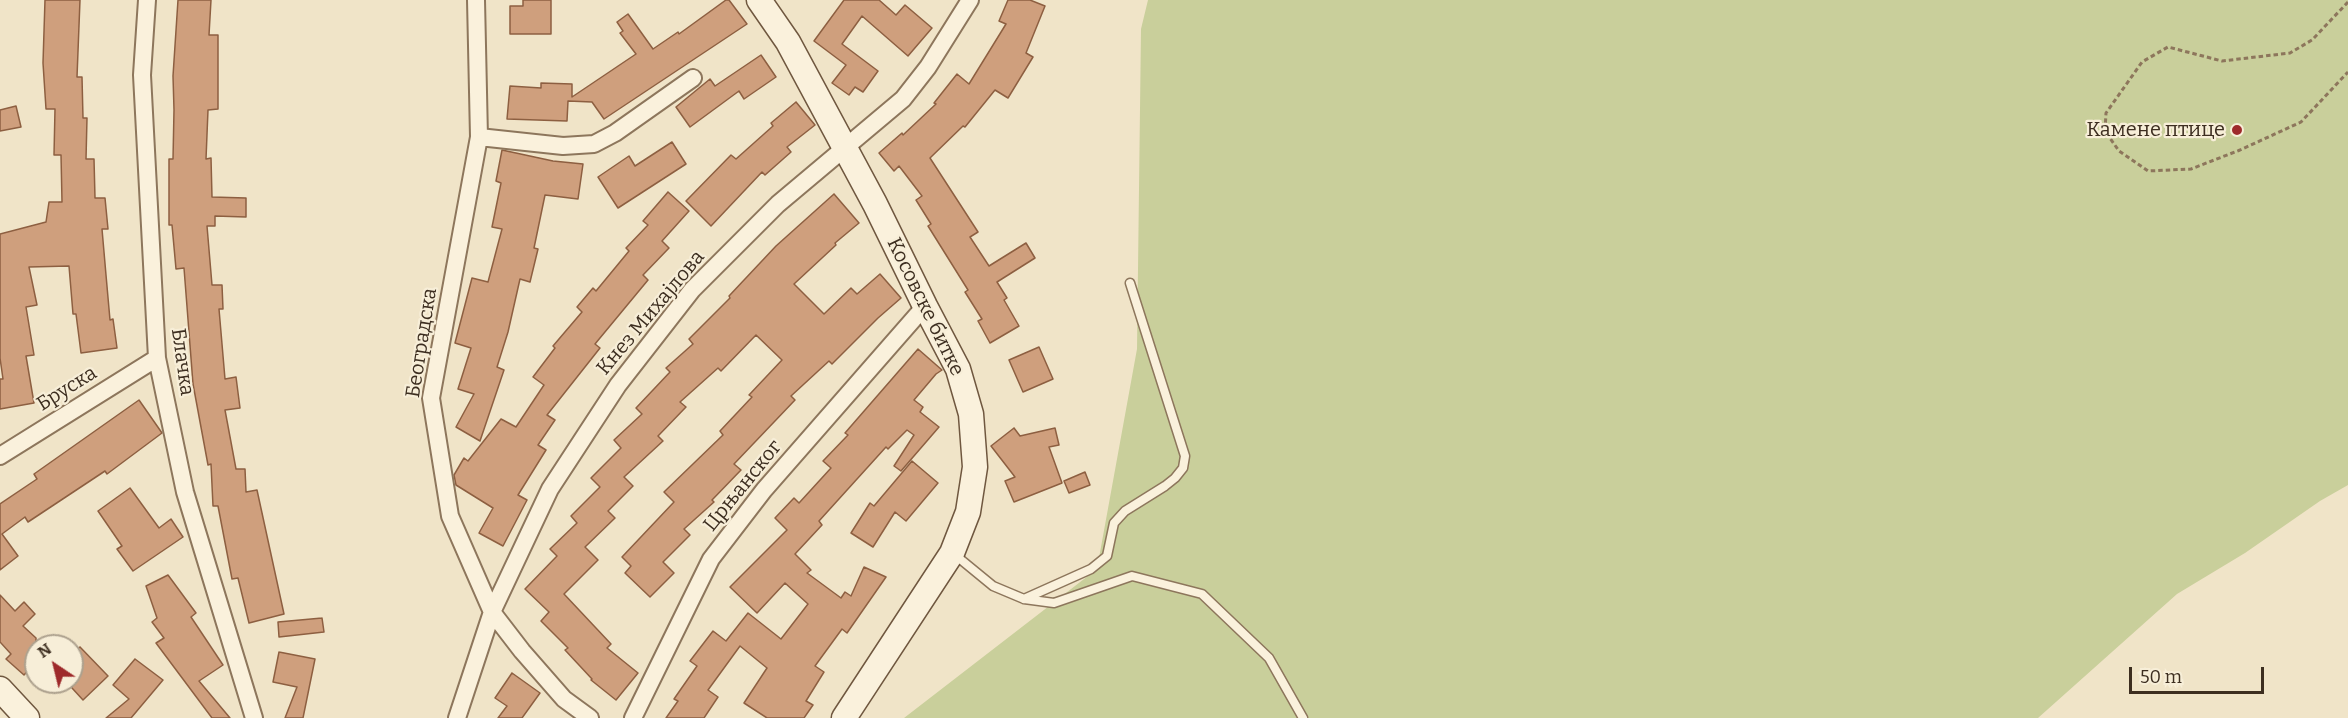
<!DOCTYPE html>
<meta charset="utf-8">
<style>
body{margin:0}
#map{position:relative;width:2348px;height:718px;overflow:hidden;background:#f0e4c8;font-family:Bitter,serif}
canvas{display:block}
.north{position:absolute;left:24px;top:634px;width:60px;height:60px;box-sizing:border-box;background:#f7eed8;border:2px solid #ada18e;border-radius:50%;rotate:325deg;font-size:16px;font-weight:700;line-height:24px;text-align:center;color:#3d2e20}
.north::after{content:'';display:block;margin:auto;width:21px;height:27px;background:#9e2a2b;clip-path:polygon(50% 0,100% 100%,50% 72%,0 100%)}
.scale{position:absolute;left:2129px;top:667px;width:135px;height:27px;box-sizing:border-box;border:3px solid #3d2e20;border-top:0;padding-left:8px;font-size:18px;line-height:21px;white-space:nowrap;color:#3d2e20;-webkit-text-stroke:4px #f7eed8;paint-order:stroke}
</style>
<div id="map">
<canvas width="2348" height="718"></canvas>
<div class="north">N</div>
<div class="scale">50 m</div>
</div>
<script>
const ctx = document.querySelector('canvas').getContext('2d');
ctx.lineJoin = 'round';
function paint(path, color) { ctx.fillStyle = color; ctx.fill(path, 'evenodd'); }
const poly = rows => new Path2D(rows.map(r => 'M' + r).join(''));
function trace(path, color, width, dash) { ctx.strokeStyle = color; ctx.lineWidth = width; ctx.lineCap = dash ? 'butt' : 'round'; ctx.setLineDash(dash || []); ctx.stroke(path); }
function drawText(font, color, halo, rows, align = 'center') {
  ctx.font = font + ' Bitter,serif'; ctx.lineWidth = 4.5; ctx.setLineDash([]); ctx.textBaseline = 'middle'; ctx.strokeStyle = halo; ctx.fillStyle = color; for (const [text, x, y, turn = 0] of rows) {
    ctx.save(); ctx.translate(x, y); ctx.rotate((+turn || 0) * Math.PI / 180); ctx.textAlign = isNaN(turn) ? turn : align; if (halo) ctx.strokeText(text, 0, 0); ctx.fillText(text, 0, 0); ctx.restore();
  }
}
paint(poly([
 [1148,0,2348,0,2348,485,2320,501,2245,553,2177,594,2038,718,904,718,1097,569,1137,349,1141,29]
]), '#c9cf9b');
const building = poly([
 [45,0,80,0,77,77,82,77,83,118,87,118,86,159,94,159,95,198,105,198,108,229,102,229,106,275,110,320,113,319,117,348,81,353,76,314,73,314,69,266,29,267,37,305,26,307,34,355,26,356,34,403,0,409,0,379,3,379,0,358,0,234,46,222,49,202,62,202,61,155,54,155,55,109,46,109,43,63,45,0],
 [178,0,211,0,209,35,218,35,218,109,208,110,206,159,211,158,212,197,246,198,246,217,215,216,215,226,207,226,212,285,222,285,223,309,219,309,225,379,236,377,240,408,225,410,236,469,245,469,246,492,257,490,284,614,249,623,238,578,232,579,218,506,213,506,211,464,208,465,193,384,184,268,176,269,172,225,169,225,169,159,173,159,174,110,173,76,178,0],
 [523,0,551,0,551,34,510,34,510,6,523,6,523,0],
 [726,0,729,0,747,24,604,119,592,102,568,101,567,121,507,119,510,86,541,88,541,83,572,84,572,97,636,54,620,33,623,31,617,22,628,14,653,49,678,32,679,34,726,0],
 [844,0,879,0,896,15,905,5,932,28,908,56,862,16,842,44,878,71,863,92,855,87,849,95,832,83,846,65,814,41,844,0],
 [1008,0,1030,0,1045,6,1026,53,1033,57,1008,98,995,90,965,127,963,126,930,158,978,232,970,237,989,266,1026,243,1035,258,997,282,1007,298,1004,300,1019,326,990,343,978,321,982,319,965,292,968,290,928,226,931,224,916,200,922,196,899,166,894,171,879,153,902,133,903,135,936,104,934,103,957,74,969,84,1006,24,999,21,1008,0],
 [761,55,776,77,744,99,739,91,690,127,676,107,710,79,715,86,761,55],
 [796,102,815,125,787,147,791,152,765,175,762,172,711,226,686,201,731,155,736,159,773,126,771,123,796,102],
 [16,106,21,127,0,131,0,110,16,106],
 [672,142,686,164,618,208,598,177,629,156,635,166,672,142],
 [502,150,553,161,583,164,578,199,545,195,534,248,538,249,530,282,520,279,508,332,497,367,504,370,480,441,456,427,474,394,458,389,471,348,455,343,472,278,488,282,502,229,492,227,501,183,496,181,502,150],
 [668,192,689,211,662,241,669,248,643,275,648,280,595,344,600,348,547,415,555,420,538,445,546,450,518,495,527,500,503,546,479,533,493,508,456,485,454,475,464,458,468,461,501,419,516,427,544,385,533,377,555,348,553,346,582,312,577,307,593,288,596,291,629,251,626,248,648,225,643,221,668,192],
 [834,194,859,223,835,243,836,245,794,284,824,314,851,288,857,294,880,274,901,298,878,318,832,364,829,361,791,396,795,400,734,464,741,470,712,500,714,502,684,529,690,535,663,562,674,573,650,597,625,573,631,566,622,557,674,502,664,492,723,435,720,431,752,397,749,395,782,360,756,335,721,371,718,368,680,402,686,407,658,436,663,441,624,477,633,486,608,511,615,518,585,547,598,560,564,594,611,644,607,648,638,673,616,700,591,680,592,679,565,650,568,648,541,621,549,612,525,589,557,556,550,549,577,523,571,516,600,487,591,478,621,448,614,440,642,414,636,408,670,372,666,368,693,344,689,339,730,298,729,296,776,246,834,194],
 [1039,347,1053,379,1023,392,1009,360,1039,347],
 [918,349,942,370,936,374,914,400,923,407,920,412,939,427,901,471,894,466,914,435,907,430,888,449,886,447,819,521,822,525,795,554,811,570,807,573,841,598,845,592,851,596,864,567,886,577,847,633,842,629,815,666,824,672,806,701,813,705,804,718,767,718,744,703,767,668,740,646,708,690,718,697,704,718,666,718,678,701,674,699,697,666,690,661,713,631,726,641,748,613,781,639,808,604,785,583,757,613,730,587,787,530,775,518,794,498,799,503,831,468,823,461,848,435,845,433,918,349],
 [139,400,162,433,107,474,105,471,28,522,25,517,2,534,18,556,0,570,0,504,37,479,34,474,139,400],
 [1014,428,1020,436,1055,428,1059,445,1049,447,1062,483,1014,502,1005,481,1015,477,991,446,1014,428],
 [912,461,938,483,906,521,895,512,873,547,851,533,870,503,874,506,912,461],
 [1085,472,1090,485,1069,493,1064,481,1085,472],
 [130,488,159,528,171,519,183,537,133,571,117,549,122,546,98,511,130,488],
 [168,575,196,613,191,617,223,665,199,681,230,718,212,718,156,643,164,638,152,622,157,618,146,586,168,575],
 [0,595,15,611,24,602,35,614,23,626,36,638,36,662,24,675,6,659,11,654,0,642,0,595],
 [322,618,324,632,279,637,278,622,322,618],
 [80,647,108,676,83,700,72,688,72,654,80,647],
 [279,652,315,659,303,718,285,718,297,687,273,682,279,652],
 [135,659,163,680,131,718,106,718,129,699,113,685,135,659],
 [512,673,540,693,522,718,498,718,507,706,495,698,512,673]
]);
paint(building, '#cf9f7d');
trace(building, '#8d5f41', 1.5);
const lane = poly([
 [954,554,993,586,1024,599,1054,603,1132,576,1202,594,1269,658,1303,718],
 [1024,599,1091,569,1107,556,1114,523,1125,511,1165,486,1175,478,1183,468,1185,456,1130,283]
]);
const street = poly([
 [147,0,142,75,157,358,185,492,254,718],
 [476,0,479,137,431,398,450,516,492,612,522,651,564,699,590,718],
 [479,137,563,146,594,144,615,133,693,78],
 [0,456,157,358],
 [457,718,492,612,550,489,618,385,692,290,778,204,903,99,928,67,970,0],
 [633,718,711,559,764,490,925,306]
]);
const secondary = poly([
 [759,0,788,42,875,204,925,306,958,369,971,414,975,467,968,512,952,553,844,718],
 [0,689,27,718]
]);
trace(lane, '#8d765c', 11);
trace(street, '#8d765c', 20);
trace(secondary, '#6f573f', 27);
trace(poly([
 [2348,2,2312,40,2290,53,2222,61,2168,47,2142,62,2106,113,2105,131,2119,151,2148,171,2191,169,2240,150,2301,122,2348,72]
]), '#8d765c', 3, [4.5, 3]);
trace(lane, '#faf1dc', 8);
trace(street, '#faf1dc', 16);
trace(secondary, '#faf1dc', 24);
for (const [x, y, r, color] of [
 [2237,130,6,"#9e2a2b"]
]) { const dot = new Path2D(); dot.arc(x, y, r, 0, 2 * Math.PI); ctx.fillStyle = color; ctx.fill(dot); trace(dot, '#f7eed8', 2); }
drawText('20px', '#3d2e20', '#f7eed8', [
 ["Камене птице",2225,130]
], 'right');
drawText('20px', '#3d2e20', '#f7eed8', [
 ["Косовске битке",925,307,64],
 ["Кнез Михајлова",651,313,-50],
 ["Београдска",422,343,-81],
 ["Блачка",182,362,82],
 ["Бруска",67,389,-32],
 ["Црњанског",743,486,-51]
]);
</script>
